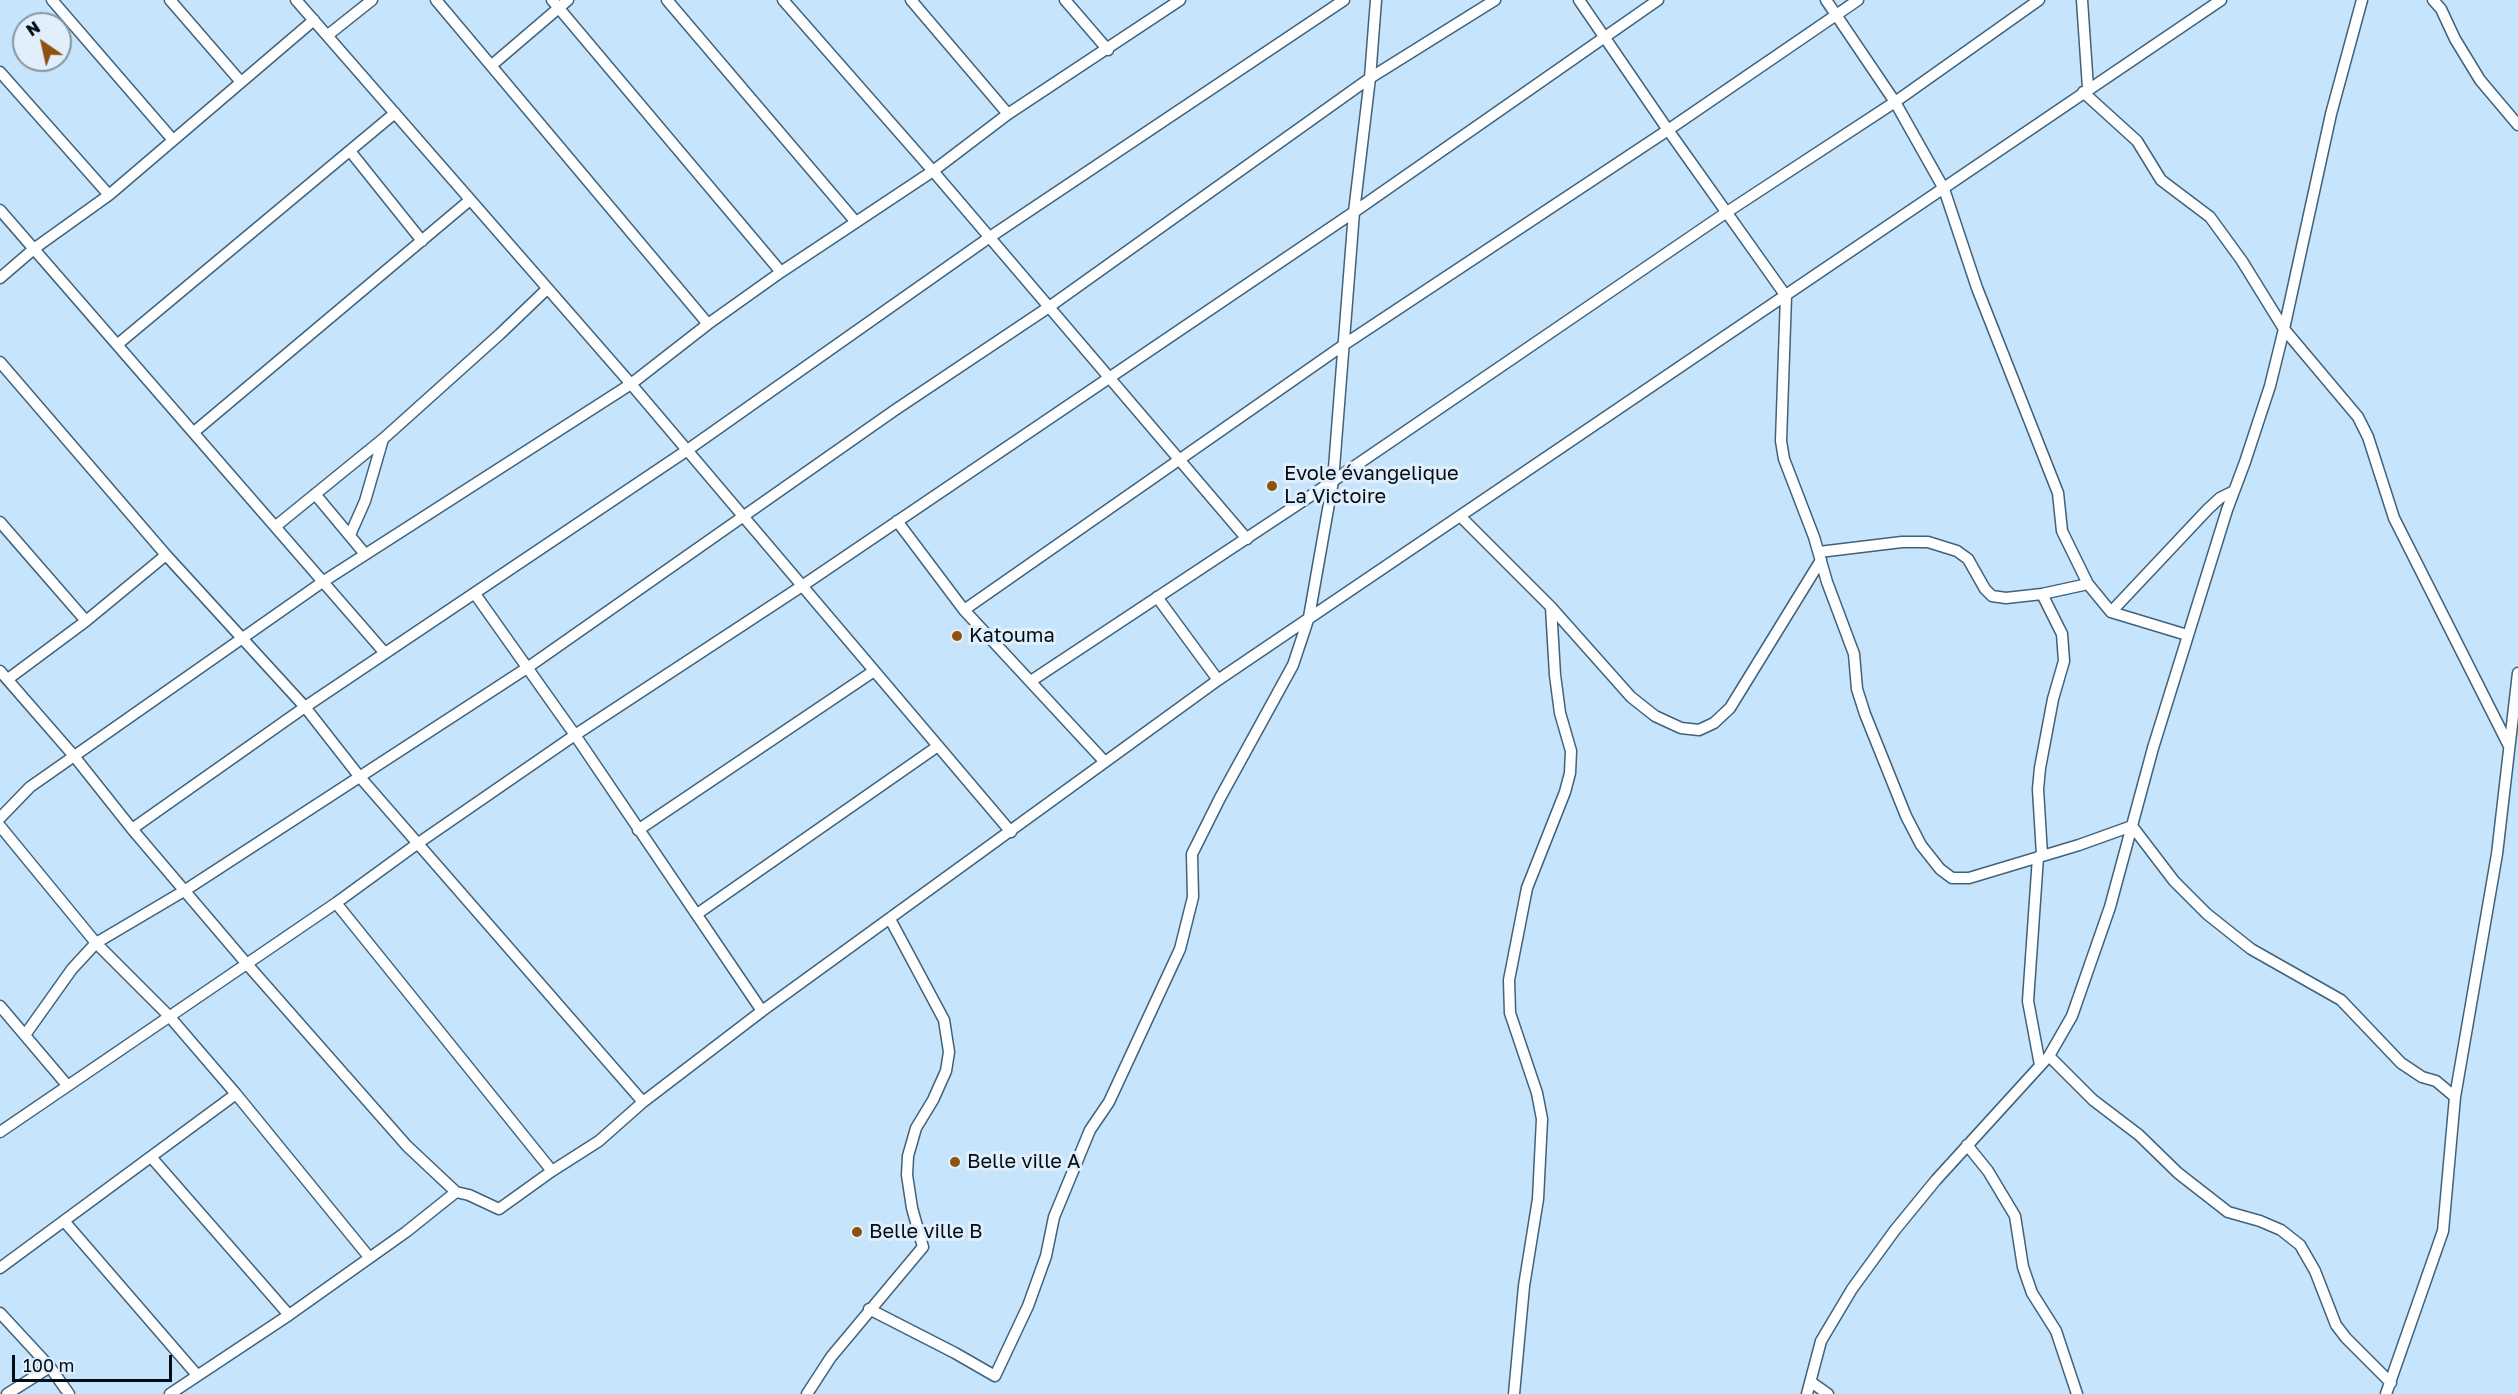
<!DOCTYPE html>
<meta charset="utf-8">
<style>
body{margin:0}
#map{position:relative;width:2518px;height:1394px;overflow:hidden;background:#c6e4fb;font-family:"Golos Text",sans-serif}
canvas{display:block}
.north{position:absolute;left:12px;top:12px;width:60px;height:60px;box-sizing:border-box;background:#e0effb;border:2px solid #8795a0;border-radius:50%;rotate:326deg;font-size:16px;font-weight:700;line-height:24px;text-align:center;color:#020e17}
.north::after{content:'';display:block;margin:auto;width:21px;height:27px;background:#8d5110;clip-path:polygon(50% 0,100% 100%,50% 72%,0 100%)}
.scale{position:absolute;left:12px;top:1355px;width:160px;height:27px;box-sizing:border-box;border:3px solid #020e17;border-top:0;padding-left:8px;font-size:18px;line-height:21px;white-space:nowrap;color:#020e17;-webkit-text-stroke:4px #e0effb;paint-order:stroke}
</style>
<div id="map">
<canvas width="2518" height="1394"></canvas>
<div class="north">N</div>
<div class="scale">100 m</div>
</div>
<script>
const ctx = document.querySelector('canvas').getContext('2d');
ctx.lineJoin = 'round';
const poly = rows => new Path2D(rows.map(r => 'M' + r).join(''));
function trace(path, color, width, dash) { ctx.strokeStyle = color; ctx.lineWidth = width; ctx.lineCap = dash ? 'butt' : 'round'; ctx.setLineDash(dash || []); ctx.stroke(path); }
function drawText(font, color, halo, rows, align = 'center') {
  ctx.font = font + ' "Golos Text",sans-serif'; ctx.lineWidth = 6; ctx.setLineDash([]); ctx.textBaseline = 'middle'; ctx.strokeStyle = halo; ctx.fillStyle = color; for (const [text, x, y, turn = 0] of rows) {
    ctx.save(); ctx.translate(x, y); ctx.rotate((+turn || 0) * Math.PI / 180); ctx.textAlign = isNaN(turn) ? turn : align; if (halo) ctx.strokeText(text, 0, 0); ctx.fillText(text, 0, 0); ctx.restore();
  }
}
const minor = poly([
 [52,0,173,140],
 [170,0,241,82],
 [296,0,631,384,1011,832],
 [436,0,708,324],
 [552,0,781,272],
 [667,0,855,221],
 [783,0,933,171,1247,539],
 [911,0,1008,114],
 [1065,0,1108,50],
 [1579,0,1668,130,1786,296,1781,441,1784,459,1814,537,1827,582,1854,654,1857,689,1865,714,1906,816,1921,845,1940,869,1952,878,1969,878,2079,845,2132,826,2174,881,2207,914,2251,949,2341,1000,2401,1063,2422,1077,2436,1081,2455,1097],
 [1826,0,1895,102,1944,189,1977,288,2058,493,2062,531,2088,584,2111,612,2187,635],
 [2082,0,2088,88],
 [2433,0,2441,9,2455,39,2480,80,2518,125],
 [328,35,372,0],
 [492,65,568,0],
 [0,72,109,195],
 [2083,92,2137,141,2161,180,2210,217,2242,261,2284,329,2358,417,2368,437,2394,518,2509,746],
 [350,151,422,241],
 [0,210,384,652],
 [0,278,35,248,109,195,314,20],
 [118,344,395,113],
 [0,362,166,555,305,707,359,776,643,1102],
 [194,432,470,200],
 [315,494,365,554],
 [1460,516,1551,607,1631,697,1655,716,1681,728,1699,730,1714,723,1730,708,1821,560],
 [897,521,964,610,1104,761],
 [0,522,86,621],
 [276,526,383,439,500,334,547,289],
 [350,535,365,501,383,439],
 [1819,552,1902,542,1928,542,1957,551,1968,559,1985,589,1992,596,2006,598,2042,594,2088,584],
 [475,594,575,735,762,1011],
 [2042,594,2062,634,2064,661,2053,699,2040,768,2038,789,2042,855],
 [1157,597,1218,680],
 [964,610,1345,344,1668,130,1858,0],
 [2111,612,2208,509,2220,498,2234,491],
 [0,671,74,756,132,829,246,963,407,1146,456,1192],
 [8,679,86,621,166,555],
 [1031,681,1333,481,1727,212,1895,102,2039,0],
 [0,818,30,787,324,581,631,384,708,324,781,272,933,171,1008,114,1180,0],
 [0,826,96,943,169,1016,236,1094,369,1257],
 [132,829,305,707,686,451,990,237,1344,0],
 [638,830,874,671],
 [2038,857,2028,1001,2040,1065],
 [336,903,552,1171],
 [697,914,938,746],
 [0,1006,67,1085],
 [25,1035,72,969,96,943,184,891,527,668,895,410,1049,307,1370,78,1495,0],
 [2049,1056,2093,1100,2139,1135,2178,1173,2228,1212,2260,1221,2281,1230,2300,1245,2315,1271,2336,1325,2346,1338,2391,1383],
 [0,1132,336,903,417,844,575,735,802,586,1354,212,1658,0],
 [1967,1145,1988,1171,2015,1216,2023,1267,2032,1293,2056,1331,2077,1394],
 [151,1157,289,1315],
 [64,1221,197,1375],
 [0,1268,236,1094],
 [869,1309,955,1353,995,1376,1028,1306,1046,1256,1054,1217,1090,1130,1109,1102,1180,949,1193,897,1192,854,1220,798,1293,665,1309,617,1333,481,1354,212,1370,78,1376,0],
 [0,1313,50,1367,69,1394],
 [1811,1382,1828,1394],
 [7,1394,50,1367],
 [170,1394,289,1315,406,1232,456,1192,469,1195,499,1209,552,1171,599,1141,643,1102,762,1011,1218,680,2221,0],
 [807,1394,831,1357,923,1247,912,1208,907,1175,908,1156,916,1128,933,1100,946,1071,949,1052,944,1020,890,919],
 [1514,1394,1524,1286,1538,1199,1542,1119,1537,1093,1510,1013,1509,980,1527,888,1565,792,1570,773,1571,751,1560,713,1555,675,1551,607],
 [1807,1394,1821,1341,1852,1289,1895,1230,1936,1180,2049,1056,2072,1016,2110,907,2153,748,2227,510,2245,462,2270,386,2284,329,2331,114,2362,0],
 [2386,1394,2443,1231,2455,1097,2497,854,2518,673]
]);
trace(minor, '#40627b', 13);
trace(minor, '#fff', 10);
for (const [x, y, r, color] of [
 [1272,486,6,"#8d5110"],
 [957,636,6,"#8d5110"],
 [955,1162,6,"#8d5110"],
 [857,1232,6,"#8d5110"]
]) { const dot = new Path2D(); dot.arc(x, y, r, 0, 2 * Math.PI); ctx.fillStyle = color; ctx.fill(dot); trace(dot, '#e0effb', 2); }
drawText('20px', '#020e17', '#e0effb', [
 ["Evole évangelique",1284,474],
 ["La Victoire",1284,497],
 ["Katouma",969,636],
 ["Belle ville A",967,1162],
 ["Belle ville B",869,1232]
], 'left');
</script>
